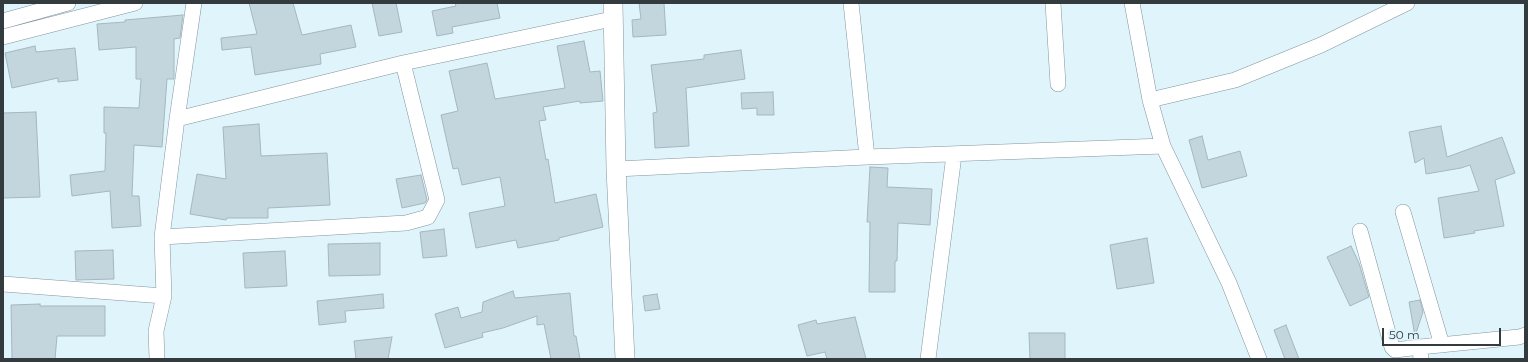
<!DOCTYPE html>
<style>
body{margin:0}
#map{position:relative;width:1528px;height:362px;overflow:hidden;background:#e0f4fc;font-family:Montserrat,sans-serif}
canvas{display:block}
.frame{position:absolute;inset:0;border:4px solid #333b3e;pointer-events:none}
.scale{position:absolute;left:1382px;top:328px;width:119px;height:18px;box-sizing:border-box;border:2px solid #333b3e;border-top:0;padding-left:5px;font-size:12px;line-height:14px;white-space:nowrap;color:#333b3e;-webkit-text-stroke:3px #e0f4fc;paint-order:stroke}
</style>
<div id="map">
<canvas width="1528" height="362"></canvas>
<div class="frame"></div>
<div class="scale">50 m</div>
</div>
<script>
const ctx = document.querySelector('canvas').getContext('2d');
ctx.lineJoin = 'round';
function paint(path, color) { ctx.fillStyle = color; ctx.fill(path, 'evenodd'); }
const poly = rows => new Path2D(rows.map(r => 'M' + r).join(''));
function trace(path, color, width, dash) { ctx.strokeStyle = color; ctx.lineWidth = width; ctx.lineCap = dash ? 'butt' : 'round'; ctx.setLineDash(dash || []); ctx.stroke(path); }
const building = poly([
 [249,3,293,3,302,35,351,25,356,47,320,54,321,64,255,75,251,47,222,50,221,38,257,34,249,3],
 [372,3,396,3,402,32,379,36,372,3],
 [455,3,497,3,500,18,452,27,453,33,437,36,432,11,456,6,455,3],
 [639,3,664,3,666,35,633,37,632,20,641,19,639,3],
 [183,15,180,38,174,39,174,79,167,79,162,147,134,145,132,196,139,196,141,226,112,228,110,191,72,196,70,175,105,171,106,133,104,133,104,107,139,108,141,79,136,79,136,47,99,50,97,24,125,22,125,20,183,15],
 [584,41,590,72,600,71,603,101,580,103,580,101,543,107,546,120,539,121,546,160,548,159,555,203,596,194,603,227,559,238,559,240,518,248,516,240,476,248,469,213,505,206,500,177,462,185,458,168,453,169,441,115,458,111,449,71,487,63,495,99,565,88,557,46,584,41],
 [35,46,36,52,75,48,78,80,58,82,58,78,12,88,5,53,35,46],
 [741,50,745,79,686,88,689,146,655,148,653,113,657,112,651,65,704,59,704,55,741,50],
 [773,92,774,115,757,115,757,108,742,109,741,93,773,92],
 [36,112,40,197,3,198,3,113,36,112],
 [259,124,261,156,327,153,330,205,268,208,268,218,227,218,226,220,190,214,197,174,226,179,223,127,259,124],
 [1441,126,1447,157,1502,137,1515,173,1495,180,1504,226,1474,231,1475,233,1444,238,1438,198,1479,191,1470,165,1461,168,1426,174,1424,158,1415,163,1409,132,1441,126],
 [1202,136,1208,160,1240,151,1247,176,1202,188,1189,140,1202,136],
 [870,167,888,168,887,187,932,189,930,225,898,223,897,261,895,261,895,292,869,292,870,222,867,222,870,167],
 [421,175,427,200,425,203,402,208,396,179,421,175],
 [444,229,447,256,423,258,420,232,444,229],
 [1147,238,1154,283,1117,289,1110,245,1147,238],
 [380,243,380,275,329,276,328,244,380,243],
 [1351,246,1359,263,1369,297,1350,306,1327,257,1351,246],
 [113,250,114,279,76,280,75,251,113,250],
 [285,251,287,286,245,288,243,253,285,251],
 [513,291,515,298,570,293,574,336,576,336,580,359,551,359,544,324,537,325,537,316,503,328,482,333,483,337,445,348,435,314,458,307,461,318,482,312,483,302,513,291],
 [383,294,384,308,345,311,346,322,319,325,317,301,383,294],
 [657,294,660,309,645,311,643,296,657,294],
 [1420,300,1423,312,1415,336,1409,302,1420,300],
 [40,304,40,306,105,306,105,336,57,336,55,359,12,359,11,305,40,304],
 [855,317,866,359,827,359,825,352,807,356,798,325,816,320,817,324,855,317],
 [1286,325,1299,359,1285,359,1274,330,1286,325],
 [1029,333,1065,333,1065,359,1030,359,1029,333],
 [392,337,388,359,356,359,354,341,392,337]
]);
paint(building, '#c3d6de');
trace(building, '#a4b7be', 1);
const minor = poly([
 [851,3,867,157],
 [1053,3,1058,84],
 [1132,3,1150,100,1163,146,1229,283,1259,359],
 [3,21,68,3],
 [3,37,135,3],
 [1150,100,1235,80,1321,45,1407,3],
 [177,119,403,63,612,19],
 [616,169,867,157,1163,146],
 [1403,212,1442,345],
 [1360,231,1392,347,1395,350,1420,347],
 [162,237,406,223,428,217,437,200,403,63],
 [3,284,164,296],
 [157,359,156,331,164,296,162,237,177,119,194,3],
 [928,359,954,155],
 [1421,359,1420,347,1519,337,1525,335]
]);
const tertiary = poly([
 [613,3,616,169,625,359]
]);
trace(minor, '#83959c', 16);
trace(tertiary, '#83959c', 20);
trace(minor, '#fff', 15);
trace(tertiary, '#fff', 19);
</script>
